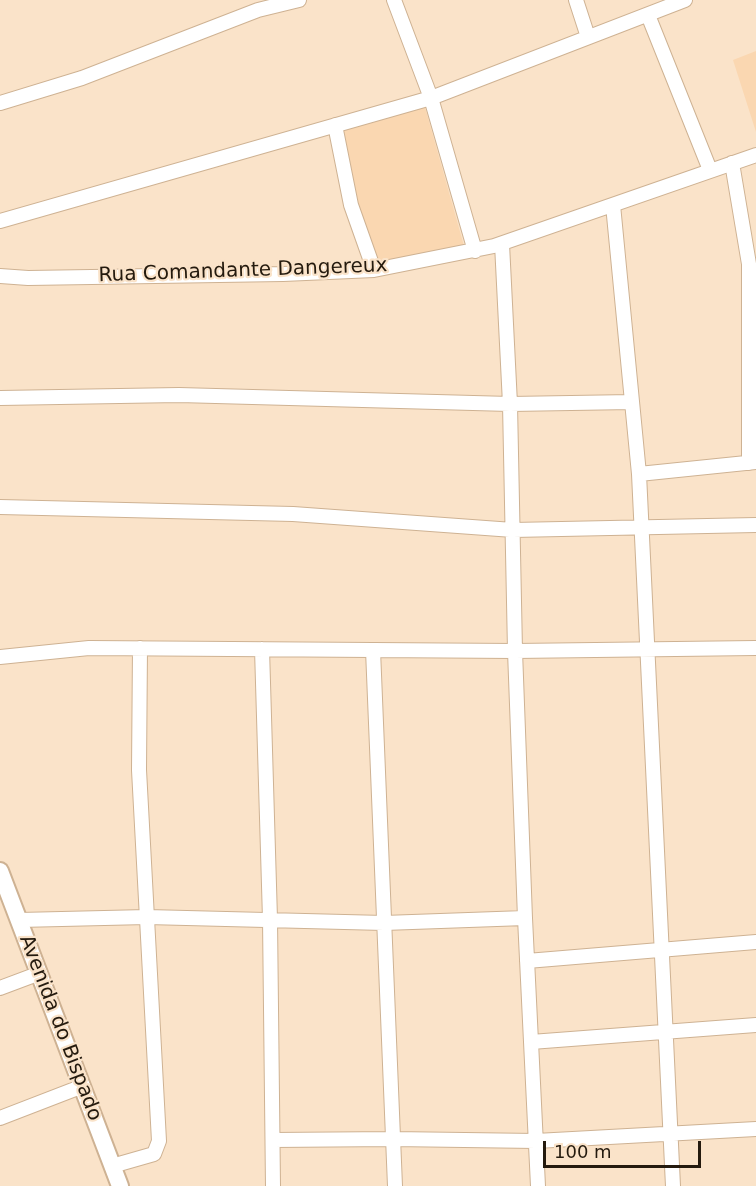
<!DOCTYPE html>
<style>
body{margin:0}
#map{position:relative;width:756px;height:1186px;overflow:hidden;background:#fae3c9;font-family:"DejaVu Sans",sans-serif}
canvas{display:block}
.scale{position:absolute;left:543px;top:1141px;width:158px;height:27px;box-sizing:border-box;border:3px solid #241a0e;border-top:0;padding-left:8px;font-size:18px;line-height:21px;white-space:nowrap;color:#241a0e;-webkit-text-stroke:4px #fae3c9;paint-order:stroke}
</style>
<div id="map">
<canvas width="756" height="1186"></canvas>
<div class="scale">100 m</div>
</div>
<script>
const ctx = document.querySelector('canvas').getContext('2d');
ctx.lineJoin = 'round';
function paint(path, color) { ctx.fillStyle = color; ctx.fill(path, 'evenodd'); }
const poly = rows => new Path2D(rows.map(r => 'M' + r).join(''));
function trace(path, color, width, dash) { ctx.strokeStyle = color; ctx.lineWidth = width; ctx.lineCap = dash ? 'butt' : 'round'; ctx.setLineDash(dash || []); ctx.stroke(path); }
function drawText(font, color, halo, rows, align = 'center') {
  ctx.font = font + ' "DejaVu Sans",sans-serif'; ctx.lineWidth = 4.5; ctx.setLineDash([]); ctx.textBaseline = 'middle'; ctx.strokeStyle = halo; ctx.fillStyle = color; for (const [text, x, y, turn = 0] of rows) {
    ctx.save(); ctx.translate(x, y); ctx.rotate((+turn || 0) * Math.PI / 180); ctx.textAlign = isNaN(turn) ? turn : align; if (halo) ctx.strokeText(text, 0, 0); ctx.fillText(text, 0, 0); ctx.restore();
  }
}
paint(poly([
 [756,51,756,132,733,60],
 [423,100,466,253,374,270,335,125]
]), '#fad7b1');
const minor = poly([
 [394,0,431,98,475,251],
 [576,0,588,37],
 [648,15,710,170],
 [0,103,82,78,258,10,299,0],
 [335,125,351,205,374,270],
 [732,163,749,264,749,463],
 [613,205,639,474,673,1186],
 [0,221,431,98,685,0],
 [502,244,510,404,515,651,525,918,538,1186],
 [0,276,28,278,283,274,374,270,494,246,756,155],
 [0,398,179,395,510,404,632,402],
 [639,474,756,462],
 [0,507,293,514,513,530,756,525],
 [262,649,270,919,273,1186],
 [373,650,395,1186],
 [0,657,89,648,515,651,756,648],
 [19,920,147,917,384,923,525,918],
 [527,961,756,942],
 [0,988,40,973],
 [531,1042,756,1025],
 [0,1118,83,1086],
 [273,1140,393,1139,536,1141,756,1129],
 [112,1166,154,1154,159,1141,139,770,140,648]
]);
const major = poly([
 [0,871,120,1186]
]);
trace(minor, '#ceb293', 16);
trace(major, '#ceb293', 20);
trace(minor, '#fff', 14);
trace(major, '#fff', 16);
drawText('20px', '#241a0e', '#fae3c9', [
 ["Rua Comandante Dangereux",243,271,-2],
 ["Avenida do Bispado",60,1028,69]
]);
</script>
